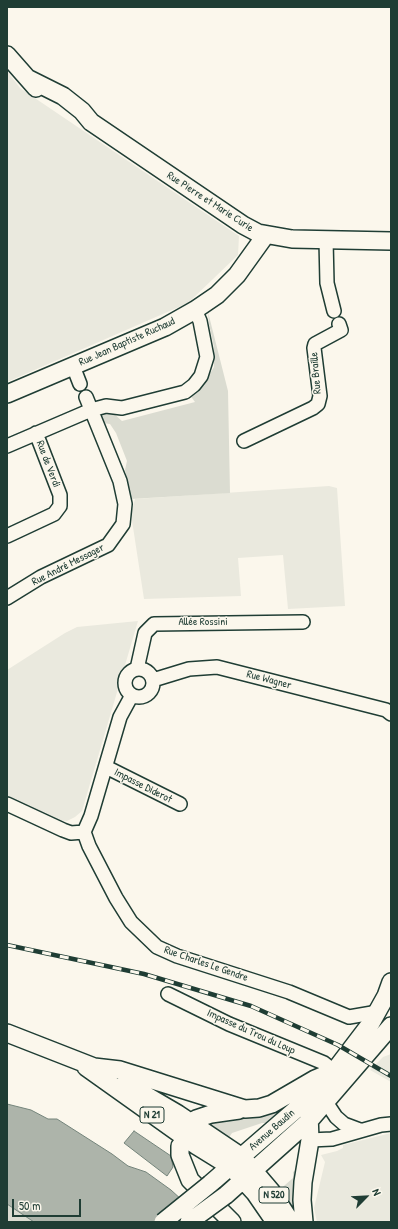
<!DOCTYPE html>
<meta charset="utf-8">
<style>
body{margin:0}
#map{position:relative;width:398px;height:1229px;overflow:hidden;background:#fbf7ec;font-family:"Patrick Hand",sans-serif}
canvas{display:block}
.frame{position:absolute;inset:0;border:8px solid #1f3d34;pointer-events:none}
.north{position:absolute;left:346px;top:1177px;width:40px;height:40px;-webkit-text-stroke:3px #fbf7ec;paint-order:stroke;rotate:66deg;font-size:11px;font-weight:700;line-height:16px;text-align:center;color:#1f3d34}
.north::after{content:'';display:block;margin:auto;width:14px;height:18px;background:#1f3d34;clip-path:polygon(50% 0,100% 100%,50% 72%,0 100%)}
.scale{position:absolute;left:12px;top:1199px;width:69px;height:18px;box-sizing:border-box;border:2px solid #1f3d34;border-top:0;padding-left:5px;font-size:12px;line-height:14px;white-space:nowrap;color:#1f3d34;-webkit-text-stroke:3px #fbf7ec;paint-order:stroke}
</style>
<div id="map">
<canvas width="398" height="1229"></canvas>
<div class="frame"></div>
<div class="north">N</div>
<div class="scale">50 m</div>
</div>
<script>
const ctx = document.querySelector('canvas').getContext('2d');
ctx.lineJoin = 'round';
function paint(path, color) { ctx.fillStyle = color; ctx.fill(path, 'evenodd'); }
const poly = rows => new Path2D(rows.map(r => 'M' + r).join(''));
function trace(path, color, width, dash) { ctx.strokeStyle = color; ctx.lineWidth = width; ctx.lineCap = dash ? 'butt' : 'round'; ctx.setLineDash(dash || []); ctx.stroke(path); }
function drawText(font, color, halo, rows, align = 'center') {
  ctx.font = font + ' "Patrick Hand",sans-serif'; ctx.lineWidth = 3; ctx.setLineDash([]); ctx.textBaseline = 'middle'; ctx.strokeStyle = halo; ctx.fillStyle = color; for (const [text, x, y, turn = 0] of rows) {
    ctx.save(); ctx.translate(x, y); ctx.rotate((+turn || 0) * Math.PI / 180); ctx.textAlign = isNaN(turn) ? turn : align; if (halo) ctx.strokeText(text, 0, 0); ctx.fillText(text, 0, 0); ctx.restore();
  }
}
paint(poly([
 [7,71,20,88,239,236,238,255,188,303,7,382],
 [329,486,337,488,345,606,288,609,283,555,238,558,241,596,144,599,131,514,135,499],
 [138,621,82,811,75,817,67,821,56,820,7,796,7,670,65,633,77,627],
 [391,1054,391,1082,370,1070,383,1057],
 [391,1133,391,1222,317,1222,314,1208,325,1162,321,1155,337,1151,343,1148,343,1145]
]), '#eae9de');
paint(poly([
 [208,312,228,391,230,493,131,499,125,470,127,461,116,433,110,424,103,423,100,416,102,412,112,412,122,421,195,402,189,394,208,377,214,367,214,347,209,324],
 [303,1092,267,1123,262,1123,232,1133,228,1139,201,1122],
 [300,1167,299,1222,277,1192,293,1178,293,1172],
 [7,1204,34,1222,7,1222]
]), '#dbdcd1');
const water = poly([
 [7,1104,31,1110,48,1119,57,1119,112,1154,128,1166,146,1172,171,1190,206,1222,34,1222,7,1204,7,1104],
 [134,1131,171,1156,173,1167,167,1176,124,1143,134,1131]
]);
paint(water, '#adb4aa');
trace(water, '#74847b', 1);
const minor = poly([
 [326,240,327,283,334,311],
 [73,366,80,384],
 [244,441,313,408,318,404,320,396,314,348,315,344,341,330,339,324],
 [7,446,91,410,106,406,122,408,185,392,194,385,201,376,207,357,200,321,195,310],
 [7,536,54,514,60,506,60,495,36,433],
 [7,598,41,577,108,545,123,524,125,504,120,481,86,397],
 [137,669,145,633,154,624,303,622],
 '125 683a14 14 0 1 1 28 0a14 14 0 1 1-28 0Z',
 [153,680,189,669,217,667,386,710,391,714],
 [106,767,180,804],
 [7,804,63,830,71,833,84,832],
 [84,832,89,846,116,898,131,922,157,947,177,956,289,992,349,1017,378,1012],
 [84,832,91,816,120,717,132,695],
 [168,994,229,1024,324,1063,334,1071],
 [326,1102,336,1117,344,1124,360,1130],
 [310,1140,332,1139,381,1125,391,1124]
]);
const major = poly([
 [7,55,36,88],
 [29,79,63,96,82,111,91,122,243,225,258,233,292,239,391,241],
 [7,394,165,327,195,310,217,295,237,275,265,236],
 [7,1033,94,1067,120,1070,245,1109,259,1108,272,1104,315,1079,334,1071],
 [86,1067,197,1146,231,1167,255,1193,275,1222],
 [125,1083,178,1114,242,1157,271,1191,291,1222],
 [196,1119,211,1114,239,1110],
 [180,1146,180,1155,190,1180,232,1222],
 [210,1184,323,1086,371,1023,386,996,391,982],
 [226,1195,310,1120,391,1026],
 [304,1222,302,1200,303,1182,310,1140,309,1113]
]);
trace(minor, '#1f3d34', 16);
trace(major, '#1f3d34', 20);
trace(minor, '#fbf7ec', 13);
trace(major, '#fbf7ec', 17);
const rail = poly([
 [7,945,144,974,251,1006,338,1045,391,1076]
]);
trace(rail, '#1f3d34', 4.5);
trace(rail, '#fbf7ec', 3, [9]);
const majorBridge = poly([
 [163,1222,210,1184],
 [189,1222,226,1195]
]);
trace(majorBridge, '#1f3d34', 20, []);
trace(majorBridge, '#fbf7ec', 17);
for (const [x, y, w] of [
 [152,1115,24],
 [274,1195,30]
]) { const box = new Path2D(); box.roundRect(x - w / 2, y - 8, w, 16, 3); ctx.fillStyle = '#fbf7ec'; ctx.fill(box); trace(box, '#1f3d34', 1); }
drawText('bold 10px', '#1f3d34', null, [
 ["N 21",152,1115],
 ["N 520",274,1195]
]);
drawText('11px', '#1f3d34', '#fbf7ec', [
 ["Rue Pierre et Marie Curie",210,202,33],
 ["Rue Jean Baptiste Ruchaud",127,342,-24],
 ["Rue Braille",316,373,-95],
 ["Rue de Verdi",48,464,69],
 ["Rue André Messager",68,565,-27],
 ["Allée Rossini",203,622],
 ["Rue Wagner",269,680,15],
 ["Impasse Diderot",143,786,27],
 ["Rue Charles Le Gendre",206,964,19],
 ["Impasse du Trou du Loup",251,1032,24],
 ["Avenue Baudin",272,1130,-41]
]);
</script>
